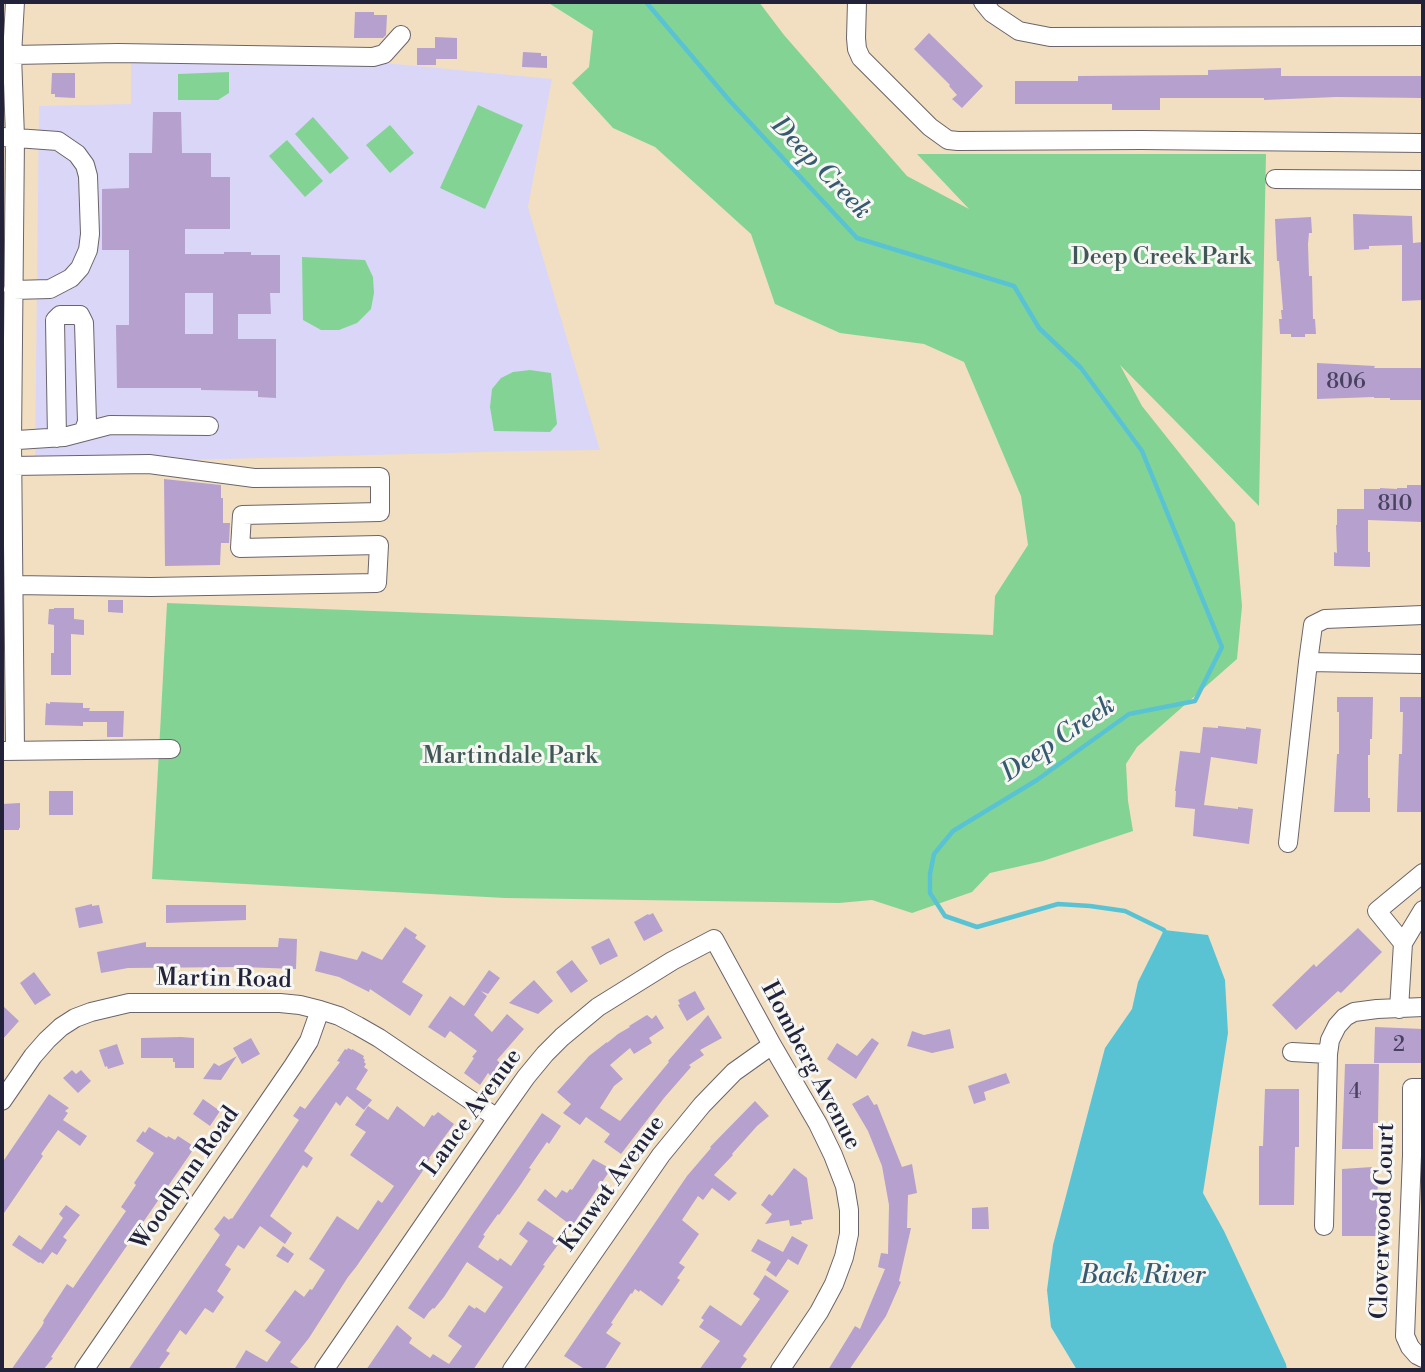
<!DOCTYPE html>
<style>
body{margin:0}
#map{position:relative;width:1425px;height:1372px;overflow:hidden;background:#f2dfc2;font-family:"Libre Bodoni",serif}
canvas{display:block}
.frame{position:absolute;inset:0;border:4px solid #22223b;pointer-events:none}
</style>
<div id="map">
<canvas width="1425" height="1372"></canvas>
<div class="frame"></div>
</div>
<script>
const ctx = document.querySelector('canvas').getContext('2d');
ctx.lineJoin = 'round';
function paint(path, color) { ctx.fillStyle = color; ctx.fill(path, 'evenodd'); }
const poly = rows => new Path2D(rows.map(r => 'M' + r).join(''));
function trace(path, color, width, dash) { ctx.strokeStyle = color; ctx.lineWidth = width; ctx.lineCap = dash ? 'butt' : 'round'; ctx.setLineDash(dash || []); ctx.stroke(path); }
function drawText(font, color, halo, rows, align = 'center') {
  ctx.font = font + ' "Libre Bodoni",serif'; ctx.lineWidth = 6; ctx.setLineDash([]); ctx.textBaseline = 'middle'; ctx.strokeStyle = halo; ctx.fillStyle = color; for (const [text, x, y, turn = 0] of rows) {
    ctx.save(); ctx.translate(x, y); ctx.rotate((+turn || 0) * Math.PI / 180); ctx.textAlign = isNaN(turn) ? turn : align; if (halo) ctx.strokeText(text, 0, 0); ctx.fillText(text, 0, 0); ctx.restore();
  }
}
paint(poly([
 [131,53,322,57,552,79,528,207,600,450,523,451,35,464,39,106,131,104]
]), '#dad6f7');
paint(poly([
 [547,2,759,2,784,35,907,176,969,209,917,154,1266,154,1259,506,1120,365,1142,406,1235,523,1242,606,1237,659,1137,747,1126,764,1128,801,1133,831,1043,861,990,873,972,892,912,913,872,900,839,903,505,898,152,879,167,603,993,635,995,596,1028,545,1021,496,964,362,924,344,840,333,775,304,751,234,655,147,613,128,572,83,589,67,593,31],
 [229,72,229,93,218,100,178,100,178,74],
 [478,105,523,125,485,209,440,188],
 [313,117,349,158,330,174,295,134],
 [390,125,414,153,390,173,366,145],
 [287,140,323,181,305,197,269,156],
 [302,257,365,260,373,277,374,293,371,309,357,323,339,330,321,330,303,320],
 [530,370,551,373,557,424,550,432,494,431,490,407,492,389,501,378,513,372]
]), '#83d494');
paint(poly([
 [1164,930,1208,935,1225,980,1228,1033,1203,1193,1224,1231,1286,1364,1287,1370,1077,1370,1051,1327,1047,1290,1053,1245,1105,1048,1132,1009,1138,982]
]), '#59c3d4');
trace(poly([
 [646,2,729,100,857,238,1014,286,1039,328,1081,368,1142,451,1222,647,1195,701,1129,714,1037,780,953,831,934,854,930,874,930,893,945,916,977,927,1058,904,1090,906,1125,911,1164,930,1166,934]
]), '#59c3d4', 4.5);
paint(poly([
 [355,12,374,12,374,15,387,15,386,35,383,38,354,38],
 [929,33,983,86,962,108,952,99,957,95,949,86,950,85,914,49],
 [435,37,457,38,457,59,436,59,436,65,417,65,417,48,435,48],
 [523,52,541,53,541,56,547,56,547,68,522,67],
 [1281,68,1281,76,1423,76,1423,98,1336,97,1264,100,1264,98,1160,98,1160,110,1112,110,1112,104,1015,104,1015,81,1078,81,1078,76,1208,75,1208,70],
 [52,73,75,73,75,98,55,97,55,94,51,94],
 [153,112,181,112,182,153,211,153,211,177,230,177,230,229,185,229,185,254,224,254,224,252,251,252,251,255,280,255,280,293,270,293,271,314,238,314,238,339,276,339,276,398,258,397,258,391,201,390,201,388,117,388,116,325,129,325,129,250,102,250,102,189,129,188,129,153,152,153],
 [185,293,213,293,213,334,185,334],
 [1353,214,1412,216,1413,243,1423,242,1423,300,1402,301,1402,245,1369,246,1369,249,1354,250],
 [1311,217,1312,233,1309,233,1308,244,1309,276,1312,276,1313,319,1315,319,1316,334,1305,334,1305,337,1291,337,1291,334,1280,334,1279,319,1282,319,1281,310,1283,310,1279,261,1277,261,1275,219],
 [1317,363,1375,366,1374,368,1423,368,1423,400,1390,400,1390,398,1374,398,1374,397,1317,399],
 [164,479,221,485,221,498,223,498,223,523,230,523,229,543,221,543,220,565,165,566],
 [1407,485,1422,485,1422,522,1368,520,1368,552,1370,552,1370,567,1334,566,1334,552,1337,553,1336,525,1337,525,1337,509,1364,509,1364,489,1380,489,1380,488,1397,489,1397,488,1407,488],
 [108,600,123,600,123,613,108,612],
 [54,608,74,608,74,619,84,620,84,635,71,634,71,675,51,675,51,653,54,653,54,625,48,624,49,609,54,609],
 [1337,697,1373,697,1372,739,1370,739,1370,755,1368,755,1368,798,1370,798,1370,812,1334,812,1337,754,1339,754,1339,712,1337,712],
 [1400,697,1423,697,1423,812,1397,812,1399,754,1402,754,1403,712,1400,712],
 [50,702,83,703,83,708,90,708,89,711,124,711,123,737,107,737,107,722,83,722,83,726,45,725,46,703,50,704],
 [1218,726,1246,729,1246,727,1261,729,1257,764,1211,757,1204,805,1238,809,1238,807,1253,809,1249,844,1193,836,1195,809,1175,807,1176,791,1175,791,1180,751,1200,753,1203,727,1218,728],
 [49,791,73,791,73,815,49,815],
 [20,803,20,828,19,828,19,830,2,830,2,804],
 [92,904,92,906,99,905,103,923,79,928,75,908],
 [166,905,246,905,246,920,166,923],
 [653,913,663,931,644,941,634,922,648,914,649,915],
 [405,927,417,935,415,938,426,946,402,982,423,995,410,1016,370,989,369,992,339,977,315,971,320,951,357,960,362,951,382,960],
 [1358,928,1382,952,1341,993,1338,991,1296,1030,1272,1005,1314,964,1316,967],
 [279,938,297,939,296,969,242,967,128,968,101,973,97,952,146,942,146,947,278,947],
 [609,938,618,956,600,965,591,947],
 [572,960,588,981,571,993,556,972],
 [489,970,500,978,488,994,481,991,487,996,474,1015,492,1032,507,1014,524,1029,497,1060,500,1063,491,1076,488,1073,480,1085,464,1073,474,1058,472,1057,477,1051,450,1031,445,1038,428,1027,450,996,464,1006],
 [34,972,51,995,35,1005,20,983],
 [534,980,553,1001,538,1014,509,1003],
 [695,991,705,1009,687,1021,678,1005,680,1004,678,1000],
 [2,1005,19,1021,2,1040],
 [647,1015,652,1019,656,1015,664,1028,649,1038,652,1043,634,1054,630,1048,610,1065,623,1079,614,1086,600,1108,620,1121,669,1062,668,1061,708,1015,722,1038,700,1050,704,1055,689,1065,691,1067,664,1098,621,1154,604,1142,610,1134,586,1117,580,1125,563,1113,571,1104,557,1092,589,1056,607,1042,607,1043,618,1034,630,1027,629,1026],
 [1375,1027,1423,1029,1423,1063,1374,1063],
 [950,1029,954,1048,932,1053,907,1046,912,1031,924,1035],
 [181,1037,194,1038,194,1068,175,1068,175,1062,173,1062,173,1058,141,1058,141,1038],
 [251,1038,260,1054,242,1064,233,1048],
 [872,1038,879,1043,856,1079,827,1059,837,1043,857,1056],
 [117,1044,124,1064,108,1069,107,1066,105,1067,99,1050],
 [348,1048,352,1050,352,1049,364,1056,363,1058,365,1060,364,1062,366,1064,364,1067,368,1070,356,1089,372,1100,364,1110,347,1096,340,1106,336,1102,304,1151,313,1158,307,1168,303,1165,270,1216,292,1233,285,1244,260,1226,244,1249,238,1245,225,1265,231,1269,217,1291,224,1297,213,1313,205,1308,186,1335,180,1330,166,1351,170,1353,158,1370,128,1370,220,1235,214,1229,224,1216,229,1220,231,1218,232,1219,299,1120,293,1116,300,1106,305,1109,340,1062,337,1061,345,1049,347,1050],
 [237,1056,221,1080,203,1079,214,1063,219,1066],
 [1345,1064,1379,1064,1378,1123,1373,1123,1373,1149,1342,1149],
 [72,1070,76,1074,81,1070,91,1081,78,1093,63,1078],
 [1006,1073,1010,1083,984,1092,986,1100,974,1104,968,1086],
 [1265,1089,1299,1089,1299,1147,1295,1147,1294,1205,1259,1205,1259,1146,1263,1146],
 [49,1094,69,1108,65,1111,68,1113,63,1120,87,1136,80,1146,58,1130,41,1154,43,1156,2,1216,2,1163],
 [868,1095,874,1105,877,1104,902,1167,912,1164,917,1193,908,1195,907,1228,911,1228,899,1281,901,1282,886,1316,849,1370,828,1370,855,1326,860,1329,885,1269,878,1267,881,1253,888,1254,889,1205,882,1166,868,1131,852,1104],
 [203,1099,220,1111,210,1126,193,1114],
 [755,1101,769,1116,757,1126,732,1154,733,1155,714,1175,737,1193,729,1201,712,1188,703,1200,698,1196,682,1220,699,1234,679,1263,685,1267,677,1278,680,1280,662,1306,640,1290,639,1292,635,1289,632,1294,631,1293,611,1323,613,1324,606,1333,621,1343,604,1370,586,1370,564,1356,687,1176,711,1148,710,1147],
 [368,1106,388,1120,397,1106,424,1127,432,1115,434,1116,438,1112,454,1124,429,1158,430,1158,422,1172,356,1267,348,1277,309,1338,290,1362,302,1370,234,1370,246,1350,267,1362,281,1342,265,1331,295,1290,304,1297,310,1289,312,1290,325,1270,309,1259,337,1216,358,1230,378,1200,382,1203,394,1186,350,1155,366,1132,355,1125],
 [542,1113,561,1126,549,1144,547,1142,529,1168,531,1169,519,1187,499,1215,498,1214,483,1235,485,1236,478,1247,498,1261,500,1258,511,1266,528,1241,519,1234,528,1221,560,1242,543,1265,545,1266,486,1351,473,1370,366,1370,397,1325,412,1338,409,1343,430,1358,433,1354,449,1364,462,1346,448,1336,469,1305,475,1309,476,1307,485,1313,503,1287,467,1262,444,1297,434,1309,433,1308,429,1312,424,1319,408,1308],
 [149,1127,167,1138,168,1136,175,1140,178,1136,195,1147,95,1292,51,1357,53,1358,43,1370,11,1370,42,1326,44,1322,43,1321,67,1284,73,1288,126,1211,121,1207,136,1185,134,1183,154,1153,136,1141,143,1131,145,1133],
 [593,1159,611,1169,572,1226,537,1200,545,1189,556,1198,562,1190,567,1193,570,1189,572,1190],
 [1372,1167,1372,1177,1378,1178,1376,1236,1342,1236,1342,1169],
 [794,1168,807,1178,813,1219,801,1221,802,1224,790,1226,789,1220,765,1224,772,1214,761,1205,769,1194,772,1196],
 [66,1205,80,1215,63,1237,67,1240,57,1255,52,1252,43,1264,40,1262,39,1263,12,1245,19,1235,41,1250,63,1218,59,1214],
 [988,1207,989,1229,972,1229,972,1208],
 [792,1236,808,1245,798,1265,788,1259,776,1277,766,1270,771,1262,751,1251,758,1239,783,1252],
 [283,1246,294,1254,288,1263,276,1256],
 [765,1275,789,1291,743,1356,747,1359,739,1370,699,1370,720,1341,699,1327,704,1320,701,1318,710,1305,741,1326,760,1299,753,1294]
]), '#b6a0cd');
const minor = poly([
 [15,2,12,55,15,137,12,441,15,751],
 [857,2,856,38,857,49,861,58,930,127,948,140,958,141,1141,140,1423,143],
 [983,2,992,13,1019,31,1050,37,1423,36],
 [12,55,118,53,373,57,384,54,401,35],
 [2,137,58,141,77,154,85,165,88,176,90,234,88,250,80,268,71,278,50,289,13,290],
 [1275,179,1423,180],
 [57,438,55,320,60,315,80,315,84,323,87,422,83,432],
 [2,441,64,437,110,425,209,426],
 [12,466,149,464,254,478,380,477,380,512,242,515,240,548,379,545,377,583,151,587,14,585],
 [1308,662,1313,625,1325,619,1423,615],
 [2,751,171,749],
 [1288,843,1308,662,1423,664],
 [1403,943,1377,911,1423,873],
 [1399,1009,1403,943,1423,910],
 [1292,1052,1328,1054],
 [1423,1088,1412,1088,1412,1155,1405,1336,1410,1347,1417,1355,1423,1358],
 [2,1101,33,1056,47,1040,61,1027,75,1018,91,1012,129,1003,280,1003,300,1005,320,1010,339,1016,358,1026,379,1038,497,1118],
 [1324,1226,1328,1054,1330,1040,1337,1026,1345,1017,1354,1012,1377,1009,1423,1007],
 [84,1370,293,1066,309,1041,320,1010],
 [324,1370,497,1118,526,1077,545,1054,562,1037,598,1007,672,961,714,939,772,1045,818,1124,833,1155,845,1186,849,1210,849,1234,844,1257,834,1284,819,1312,780,1370],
 [512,1370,661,1155,702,1105,734,1072,772,1045]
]);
trace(minor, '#6b646a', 20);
trace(minor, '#fff', 18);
drawText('21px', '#474260', null, [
 ["806",1346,383],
 ["810",1395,505],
 ["2",1399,1046],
 ["4",1355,1093]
]);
drawText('24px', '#3f5756', '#f6f6f2', [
 ["Deep Creek Park",1161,258],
 ["Martindale Park",510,757]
]);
drawText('24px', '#22223b', '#f6f6f2', [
 ["Martin Road",224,980,1],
 ["Homberg Avenue",810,1066,62],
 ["Lance Avenue",473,1113,-54],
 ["Woodlynn Road",186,1179,-55],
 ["Kinwat Avenue",613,1184,-54],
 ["Cloverwood Court",1384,1221,-88]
]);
drawText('italic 26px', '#355a71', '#f6f6f2', [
 ["Deep Creek",820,169,46],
 ["Deep Creek",1059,740,-34],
 ["Back River",1143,1277]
]);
</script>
